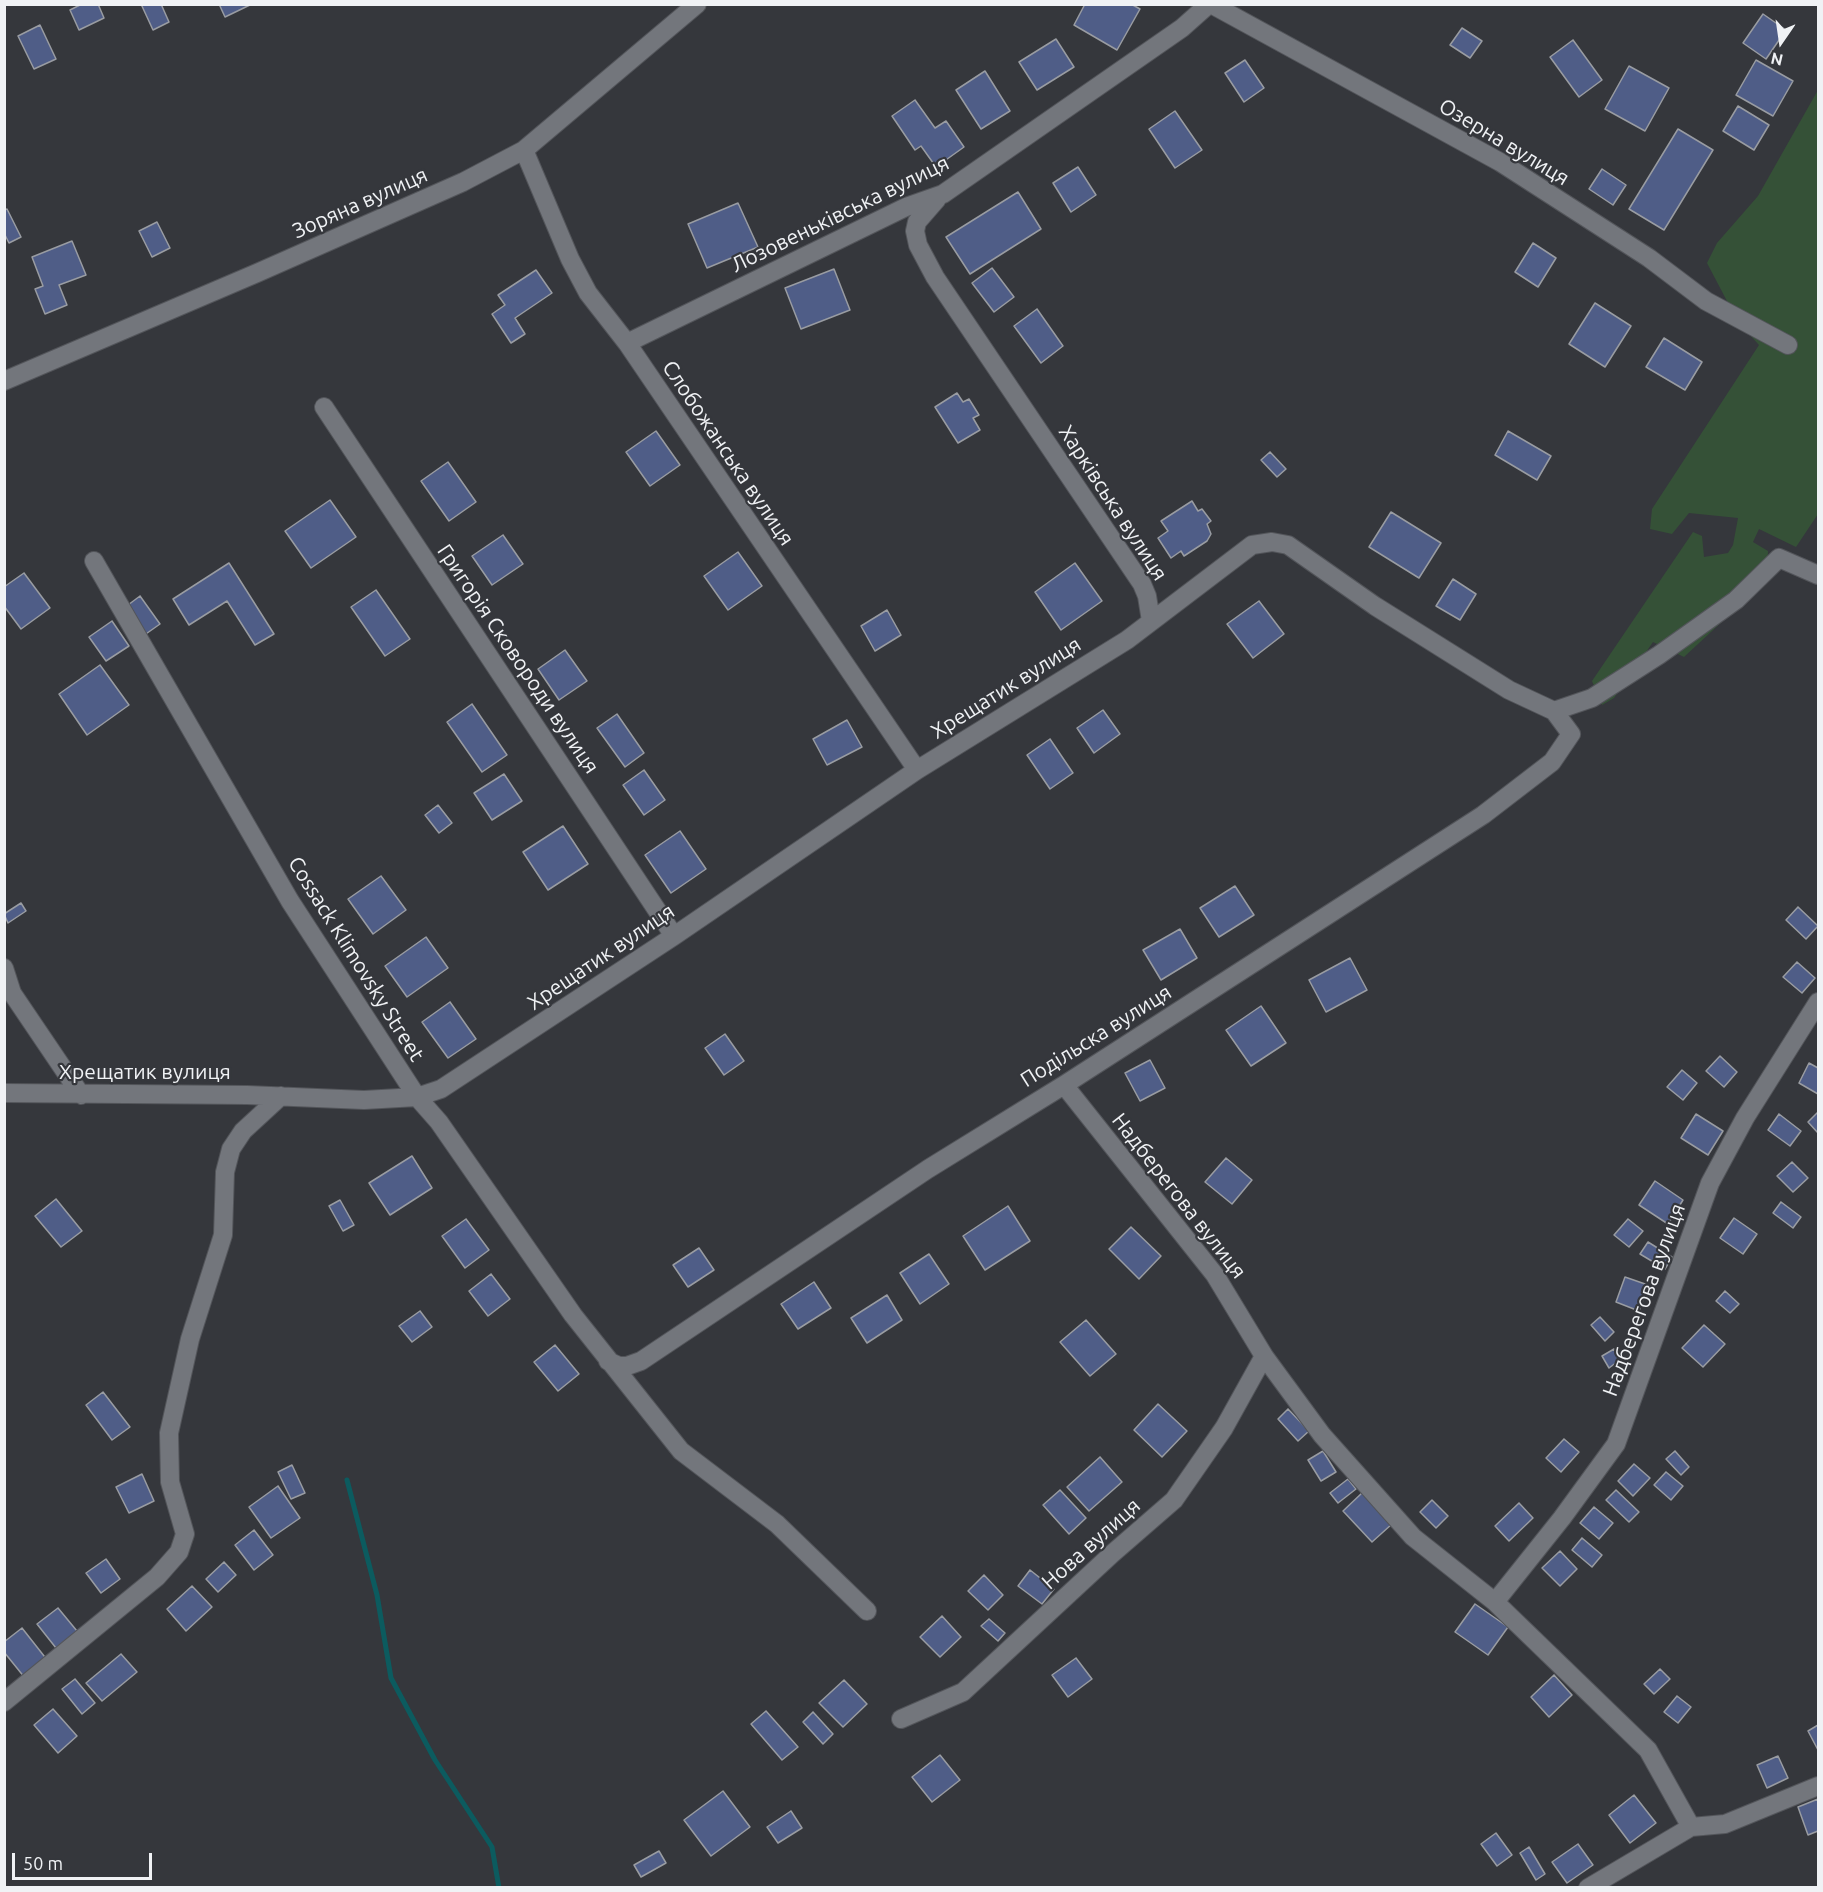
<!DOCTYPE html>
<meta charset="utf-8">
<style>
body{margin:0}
#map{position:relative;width:1823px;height:1892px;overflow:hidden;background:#35373c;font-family:Ubuntu,sans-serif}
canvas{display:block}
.frame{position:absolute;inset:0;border:6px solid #f0f2f5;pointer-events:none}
.north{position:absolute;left:1751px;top:12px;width:60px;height:60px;-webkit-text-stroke:4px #35373c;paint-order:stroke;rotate:193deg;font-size:16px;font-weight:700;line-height:24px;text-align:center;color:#f0f2f5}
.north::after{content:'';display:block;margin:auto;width:21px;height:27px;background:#f0f2f5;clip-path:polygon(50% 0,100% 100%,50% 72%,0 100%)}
.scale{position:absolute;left:12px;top:1853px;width:140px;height:27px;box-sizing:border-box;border:3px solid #f0f2f5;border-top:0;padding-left:8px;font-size:18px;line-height:21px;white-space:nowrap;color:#f0f2f5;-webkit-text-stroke:4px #35373c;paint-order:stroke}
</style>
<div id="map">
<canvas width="1823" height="1892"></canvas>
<div class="frame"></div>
<div class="north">N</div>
<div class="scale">50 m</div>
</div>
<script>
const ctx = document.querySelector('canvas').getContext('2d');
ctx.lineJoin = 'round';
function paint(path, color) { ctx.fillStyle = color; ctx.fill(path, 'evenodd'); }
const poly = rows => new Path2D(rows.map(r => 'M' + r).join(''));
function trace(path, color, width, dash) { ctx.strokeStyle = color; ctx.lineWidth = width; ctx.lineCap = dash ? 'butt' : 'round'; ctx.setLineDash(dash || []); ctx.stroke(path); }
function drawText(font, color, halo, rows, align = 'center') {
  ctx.font = font + ' Ubuntu,sans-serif'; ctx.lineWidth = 4.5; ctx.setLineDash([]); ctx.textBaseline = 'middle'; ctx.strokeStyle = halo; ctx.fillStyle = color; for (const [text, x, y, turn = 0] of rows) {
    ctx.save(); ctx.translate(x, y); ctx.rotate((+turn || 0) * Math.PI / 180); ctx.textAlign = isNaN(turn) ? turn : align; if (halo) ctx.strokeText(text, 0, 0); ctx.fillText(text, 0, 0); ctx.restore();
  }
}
paint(poly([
 [1818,90,1818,514,1796,547,1759,529,1753,542,1768,551,1767,580,1684,657,1653,642,1614,698,1602,705,1592,681,1693,532,1702,536,1704,557,1728,553,1733,545,1738,518,1689,513,1672,534,1650,529,1652,509,1759,345,1738,322,1707,263,1717,243,1758,196]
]), '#355137');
trace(poly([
 [347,1480,377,1595,391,1678,435,1760,492,1847,499,1888]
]), '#0c5b5f', 5);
const building = poly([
 [82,4,98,4,104,18,79,30,70,10,82,4],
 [141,4,161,4,169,22,153,30,141,4],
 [219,4,252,4,225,17,219,4],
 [1085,4,1131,4,1140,9,1117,50,1074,25,1085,4],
 [1763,14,1786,30,1766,59,1743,43,1763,14],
 [40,25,56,59,34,69,18,36,40,25],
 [1462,28,1482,41,1470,58,1450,45,1462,28],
 [1056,39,1074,67,1037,90,1019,62,1056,39],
 [1573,40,1602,80,1579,97,1550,57,1573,40],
 [1245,60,1264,88,1244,102,1225,73,1245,60],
 [1756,60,1793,81,1773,116,1736,95,1756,60],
 [1629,66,1669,88,1645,131,1605,109,1629,66],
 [985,71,1010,111,981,129,956,90,985,71],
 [915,100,935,128,946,121,964,147,936,167,921,146,915,150,892,116,915,100],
 [1738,106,1769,125,1754,150,1723,131,1738,106],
 [1175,111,1202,150,1175,168,1149,129,1175,111],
 [1678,129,1713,150,1664,230,1629,209,1678,129],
 [1078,167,1096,195,1071,212,1053,183,1078,167],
 [1602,169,1626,185,1613,205,1589,189,1602,169],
 [1018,192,1041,229,970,274,946,237,1018,192],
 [738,203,758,247,707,268,688,224,738,203],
 [7,209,21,237,9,243,4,233,4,210,7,209],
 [157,222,170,248,152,257,139,231,157,222],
 [72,241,86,275,59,285,67,305,45,314,35,289,43,286,32,257,72,241],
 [1533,243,1556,258,1538,287,1515,272,1533,243],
 [992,268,1014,297,994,312,972,283,992,268],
 [834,269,850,310,801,329,785,288,834,269],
 [536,270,552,293,515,318,525,334,511,343,492,314,505,305,498,295,536,270],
 [1595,303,1631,326,1605,367,1569,344,1595,303],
 [1037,309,1063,346,1041,363,1014,326,1037,309],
 [1664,338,1702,362,1685,390,1646,367,1664,338],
 [957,393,963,402,969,399,979,415,973,418,980,430,958,443,935,407,957,393],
 [656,431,680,465,650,486,626,452,656,431],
 [1508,431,1551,456,1537,480,1495,455,1508,431],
 [1270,452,1286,469,1277,477,1261,460,1270,452],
 [448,462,476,502,449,521,421,481,448,462],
 [330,500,356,537,311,568,285,531,330,500],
 [1192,501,1198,511,1202,509,1211,521,1207,524,1211,534,1207,541,1184,556,1181,551,1171,558,1158,538,1168,531,1161,521,1192,501],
 [1391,512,1441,543,1419,578,1369,547,1391,512],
 [503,535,523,564,492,585,472,556,503,535],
 [738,552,762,586,728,610,704,576,738,552],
 [229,563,274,634,255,645,227,601,189,625,173,599,229,563],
 [1075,563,1102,601,1061,630,1035,592,1075,563],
 [24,573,50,608,21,629,4,606,4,587,24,573],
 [1453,579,1476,594,1460,620,1436,606,1453,579],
 [376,590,410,639,385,656,351,607,376,590],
 [140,596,160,624,143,636,124,608,140,596],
 [1259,601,1284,634,1253,658,1227,624,1259,601],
 [887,610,901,635,875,651,861,626,887,610],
 [112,621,129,646,106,661,89,637,112,621],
 [565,650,587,681,559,700,538,669,565,650],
 [100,665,129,705,87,735,59,694,100,665],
 [472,704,507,755,482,772,447,722,472,704],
 [1103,710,1120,734,1094,753,1077,728,1103,710],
 [617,714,644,753,625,767,597,728,617,714],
 [847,720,862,747,827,765,813,739,847,720],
 [1050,739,1073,773,1050,789,1027,755,1050,739],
 [644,770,665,800,644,815,623,785,644,770],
 [504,774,522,801,492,820,474,793,504,774],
 [438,805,452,823,439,833,425,815,438,805],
 [563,826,588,864,548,890,523,852,563,826],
 [680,831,706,869,671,893,645,855,680,831],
 [381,876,406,910,373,934,348,899,381,876],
 [1235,886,1254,915,1219,937,1200,908,1235,886],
 [21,903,26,911,8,923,4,914,21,903],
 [1798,907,1818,926,1806,939,1786,920,1798,907],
 [1180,929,1197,958,1161,980,1143,950,1180,929],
 [426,937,448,968,407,997,385,966,426,937],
 [1350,958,1367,990,1326,1012,1309,980,1350,958],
 [1797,962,1815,978,1802,993,1783,977,1797,962],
 [450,1002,476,1039,448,1058,422,1022,450,1002],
 [1261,1006,1286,1043,1251,1066,1226,1030,1261,1006],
 [725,1034,744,1061,724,1075,705,1048,725,1034],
 [1720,1056,1737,1072,1724,1087,1706,1071,1720,1056],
 [1150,1060,1165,1088,1140,1101,1125,1073,1150,1060],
 [1809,1063,1818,1068,1818,1094,1799,1083,1809,1063],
 [1682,1070,1697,1083,1683,1100,1667,1087,1682,1070],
 [1818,1112,1818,1133,1808,1122,1818,1112],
 [1696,1114,1723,1131,1708,1155,1681,1138,1696,1114],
 [1779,1114,1801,1131,1790,1146,1768,1130,1779,1114],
 [412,1156,432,1188,390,1215,369,1183,412,1156],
 [1226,1158,1252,1180,1232,1204,1205,1182,1226,1158],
 [1792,1162,1808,1178,1793,1192,1777,1176,1792,1162],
 [1655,1181,1683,1200,1668,1224,1639,1205,1655,1181],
 [56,1199,82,1231,61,1247,35,1216,56,1199],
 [340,1200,354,1225,343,1231,329,1206,340,1200],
 [1781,1202,1801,1217,1793,1228,1773,1213,1781,1202],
 [1008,1206,1030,1241,985,1270,963,1236,1008,1206],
 [1734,1218,1757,1234,1743,1254,1720,1238,1734,1218],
 [466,1219,489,1250,465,1268,442,1236,466,1219],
 [1628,1219,1643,1231,1629,1247,1614,1235,1628,1219],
 [1131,1227,1161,1256,1139,1279,1109,1249,1131,1227],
 [1648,1242,1672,1257,1665,1269,1640,1254,1648,1242],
 [699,1248,714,1270,688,1287,673,1265,699,1248],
 [929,1254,949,1284,920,1304,900,1273,929,1254],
 [491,1274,510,1299,488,1316,469,1291,491,1274],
 [1625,1277,1648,1285,1639,1311,1616,1302,1625,1277],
 [814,1282,831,1308,798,1329,781,1304,814,1282],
 [1725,1291,1739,1304,1730,1313,1716,1301,1725,1291],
 [887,1295,902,1320,867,1343,851,1318,887,1295],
 [420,1311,432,1327,412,1342,399,1326,420,1311],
 [1600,1317,1614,1332,1605,1341,1591,1325,1600,1317],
 [1086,1320,1116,1354,1090,1376,1060,1342,1086,1320],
 [1704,1325,1725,1344,1703,1367,1682,1348,1704,1325],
 [555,1345,579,1374,558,1391,534,1362,555,1345],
 [1614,1349,1621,1359,1609,1368,1602,1356,1614,1349],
 [103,1392,130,1427,112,1440,86,1405,103,1392],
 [1158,1404,1187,1431,1162,1457,1134,1430,1158,1404],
 [1288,1409,1309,1431,1298,1441,1278,1419,1288,1409],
 [1564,1439,1579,1452,1561,1472,1546,1458,1564,1439],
 [1323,1451,1336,1472,1321,1481,1308,1460,1323,1451],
 [1675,1451,1689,1467,1681,1475,1666,1459,1675,1451],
 [1100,1457,1122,1482,1089,1511,1067,1487,1100,1457],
 [1634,1464,1650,1478,1633,1496,1618,1481,1634,1464],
 [292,1465,305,1493,291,1499,278,1472,292,1465],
 [1666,1472,1683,1486,1671,1500,1654,1485,1666,1472],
 [142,1474,154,1501,129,1513,116,1487,142,1474],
 [1348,1479,1356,1489,1338,1503,1330,1493,1348,1479],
 [278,1486,300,1518,271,1538,249,1507,278,1486],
 [1060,1490,1086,1518,1069,1534,1043,1505,1060,1490],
 [1616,1490,1639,1512,1629,1522,1606,1500,1616,1490],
 [1363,1492,1392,1524,1372,1542,1343,1511,1363,1492],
 [1432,1500,1448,1516,1436,1528,1420,1512,1432,1500],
 [1519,1503,1533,1518,1509,1541,1495,1526,1519,1503],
 [1594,1507,1613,1523,1599,1539,1580,1523,1594,1507],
 [254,1530,273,1555,254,1570,235,1545,254,1530],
 [1582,1538,1602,1555,1592,1567,1572,1550,1582,1538],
 [1560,1551,1577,1569,1560,1586,1542,1568,1560,1551],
 [106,1559,120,1579,101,1593,86,1573,106,1559],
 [224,1562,236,1575,218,1592,206,1579,224,1562],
 [1030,1570,1054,1589,1042,1604,1018,1586,1030,1570],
 [984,1575,1003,1595,988,1610,968,1591,984,1575],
 [192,1586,212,1607,186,1631,167,1609,192,1586],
 [1475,1604,1508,1627,1488,1655,1455,1632,1475,1604],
 [58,1608,77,1631,56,1648,37,1624,58,1608],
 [942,1616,961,1637,940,1657,920,1637,942,1616],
 [989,1619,1005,1633,998,1641,981,1626,989,1619],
 [22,1628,48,1661,25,1678,4,1652,4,1642,22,1628],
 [121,1654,137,1672,102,1701,86,1683,121,1654],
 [1076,1658,1092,1679,1068,1697,1052,1675,1076,1658],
 [1660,1669,1670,1679,1654,1694,1644,1684,1660,1669],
 [1554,1675,1572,1695,1549,1717,1531,1697,1554,1675],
 [75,1679,95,1703,82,1714,62,1689,75,1679],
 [844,1680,867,1704,843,1727,819,1703,844,1680],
 [1677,1696,1691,1707,1678,1723,1664,1712,1677,1696],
 [53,1709,77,1736,58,1753,34,1725,53,1709],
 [766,1711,798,1747,782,1760,751,1724,766,1711],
 [813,1712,833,1734,823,1744,803,1722,813,1712],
 [1818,1725,1818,1750,1808,1731,1818,1725],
 [940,1755,960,1780,932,1802,912,1777,940,1755],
 [1778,1756,1788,1778,1767,1788,1757,1765,1778,1756],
 [723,1791,750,1827,711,1856,684,1820,723,1791],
 [1634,1795,1656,1823,1630,1843,1609,1815,1634,1795],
 [1818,1799,1818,1831,1808,1835,1798,1807,1818,1799],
 [791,1811,802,1828,778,1843,767,1827,791,1811],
 [1496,1833,1512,1855,1497,1866,1481,1844,1496,1833],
 [1578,1844,1593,1865,1567,1883,1552,1862,1578,1844],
 [1529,1847,1545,1874,1536,1880,1520,1853,1529,1847],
 [659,1851,666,1863,641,1877,634,1865,659,1851]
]);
paint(building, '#4f5d87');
trace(building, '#999ca2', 1.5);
const street = poly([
 [1211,4,1500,162,1649,258,1706,301,1788,345],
 [524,150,570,259,588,293,627,343,917,770],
 [937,199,917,222,915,231,918,245,935,277,1142,584,1147,596,1151,621],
 [627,343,906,207,943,194,1182,28,1209,4],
 [4,381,257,273,463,182,524,150,697,4],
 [324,407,674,936],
 [94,561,290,901,417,1097,439,1122,573,1315,681,1451,777,1524,867,1611],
 [1554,711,1592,698,1659,655,1736,600,1779,558,1818,575],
 [4,968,12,993,81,1095],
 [1064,1085,1215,1275,1264,1356,1322,1435,1413,1537,1495,1602,1648,1750,1691,1827],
 [4,1093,247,1095,364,1100,417,1097,441,1089,674,936,917,770,1127,640,1252,545,1272,542,1288,545,1375,606,1509,690,1554,711,1571,734,1552,762,1483,815,1064,1085,928,1169,641,1361,627,1366,619,1366,608,1361],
 [1495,1602,1562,1518,1616,1444,1710,1183,1745,1118,1818,1002],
 [4,1702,157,1577,179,1552,185,1534,170,1482,169,1433,190,1339,223,1235,225,1172,231,1149,243,1131,281,1096],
 [901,1719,963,1692,1113,1553,1174,1500,1224,1428,1264,1356],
 [1588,1888,1691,1827,1725,1824,1818,1786]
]);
trace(street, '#53555a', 20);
trace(street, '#73767c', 18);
drawText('21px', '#f0f2f5', '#35373c', [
 ["Озерна вулиця",1504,142,31],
 ["Зоряна вулиця",360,203,-24],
 ["Лозовеньківська вулиця",840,214,-26],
 ["Слобожанська вулиця",728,453,56],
 ["Харківська вулиця",1113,503,57],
 ["Григорія Сковороди вулиця",518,659,56],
 ["Хрещатик вулиця",1006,688,-32],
 ["Хрещатик вулиця",601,957,-34],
 ["Cossack Klimovsky Street",356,959,58],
 ["Подільска вулиця",1096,1036,-32],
 ["Хрещатик вулиця",145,1072],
 ["Надберегова вулиця",1179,1196,52],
 ["Надберегова вулиця",1644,1300,-70],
 ["Нова вулиця",1091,1544,-42]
]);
</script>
